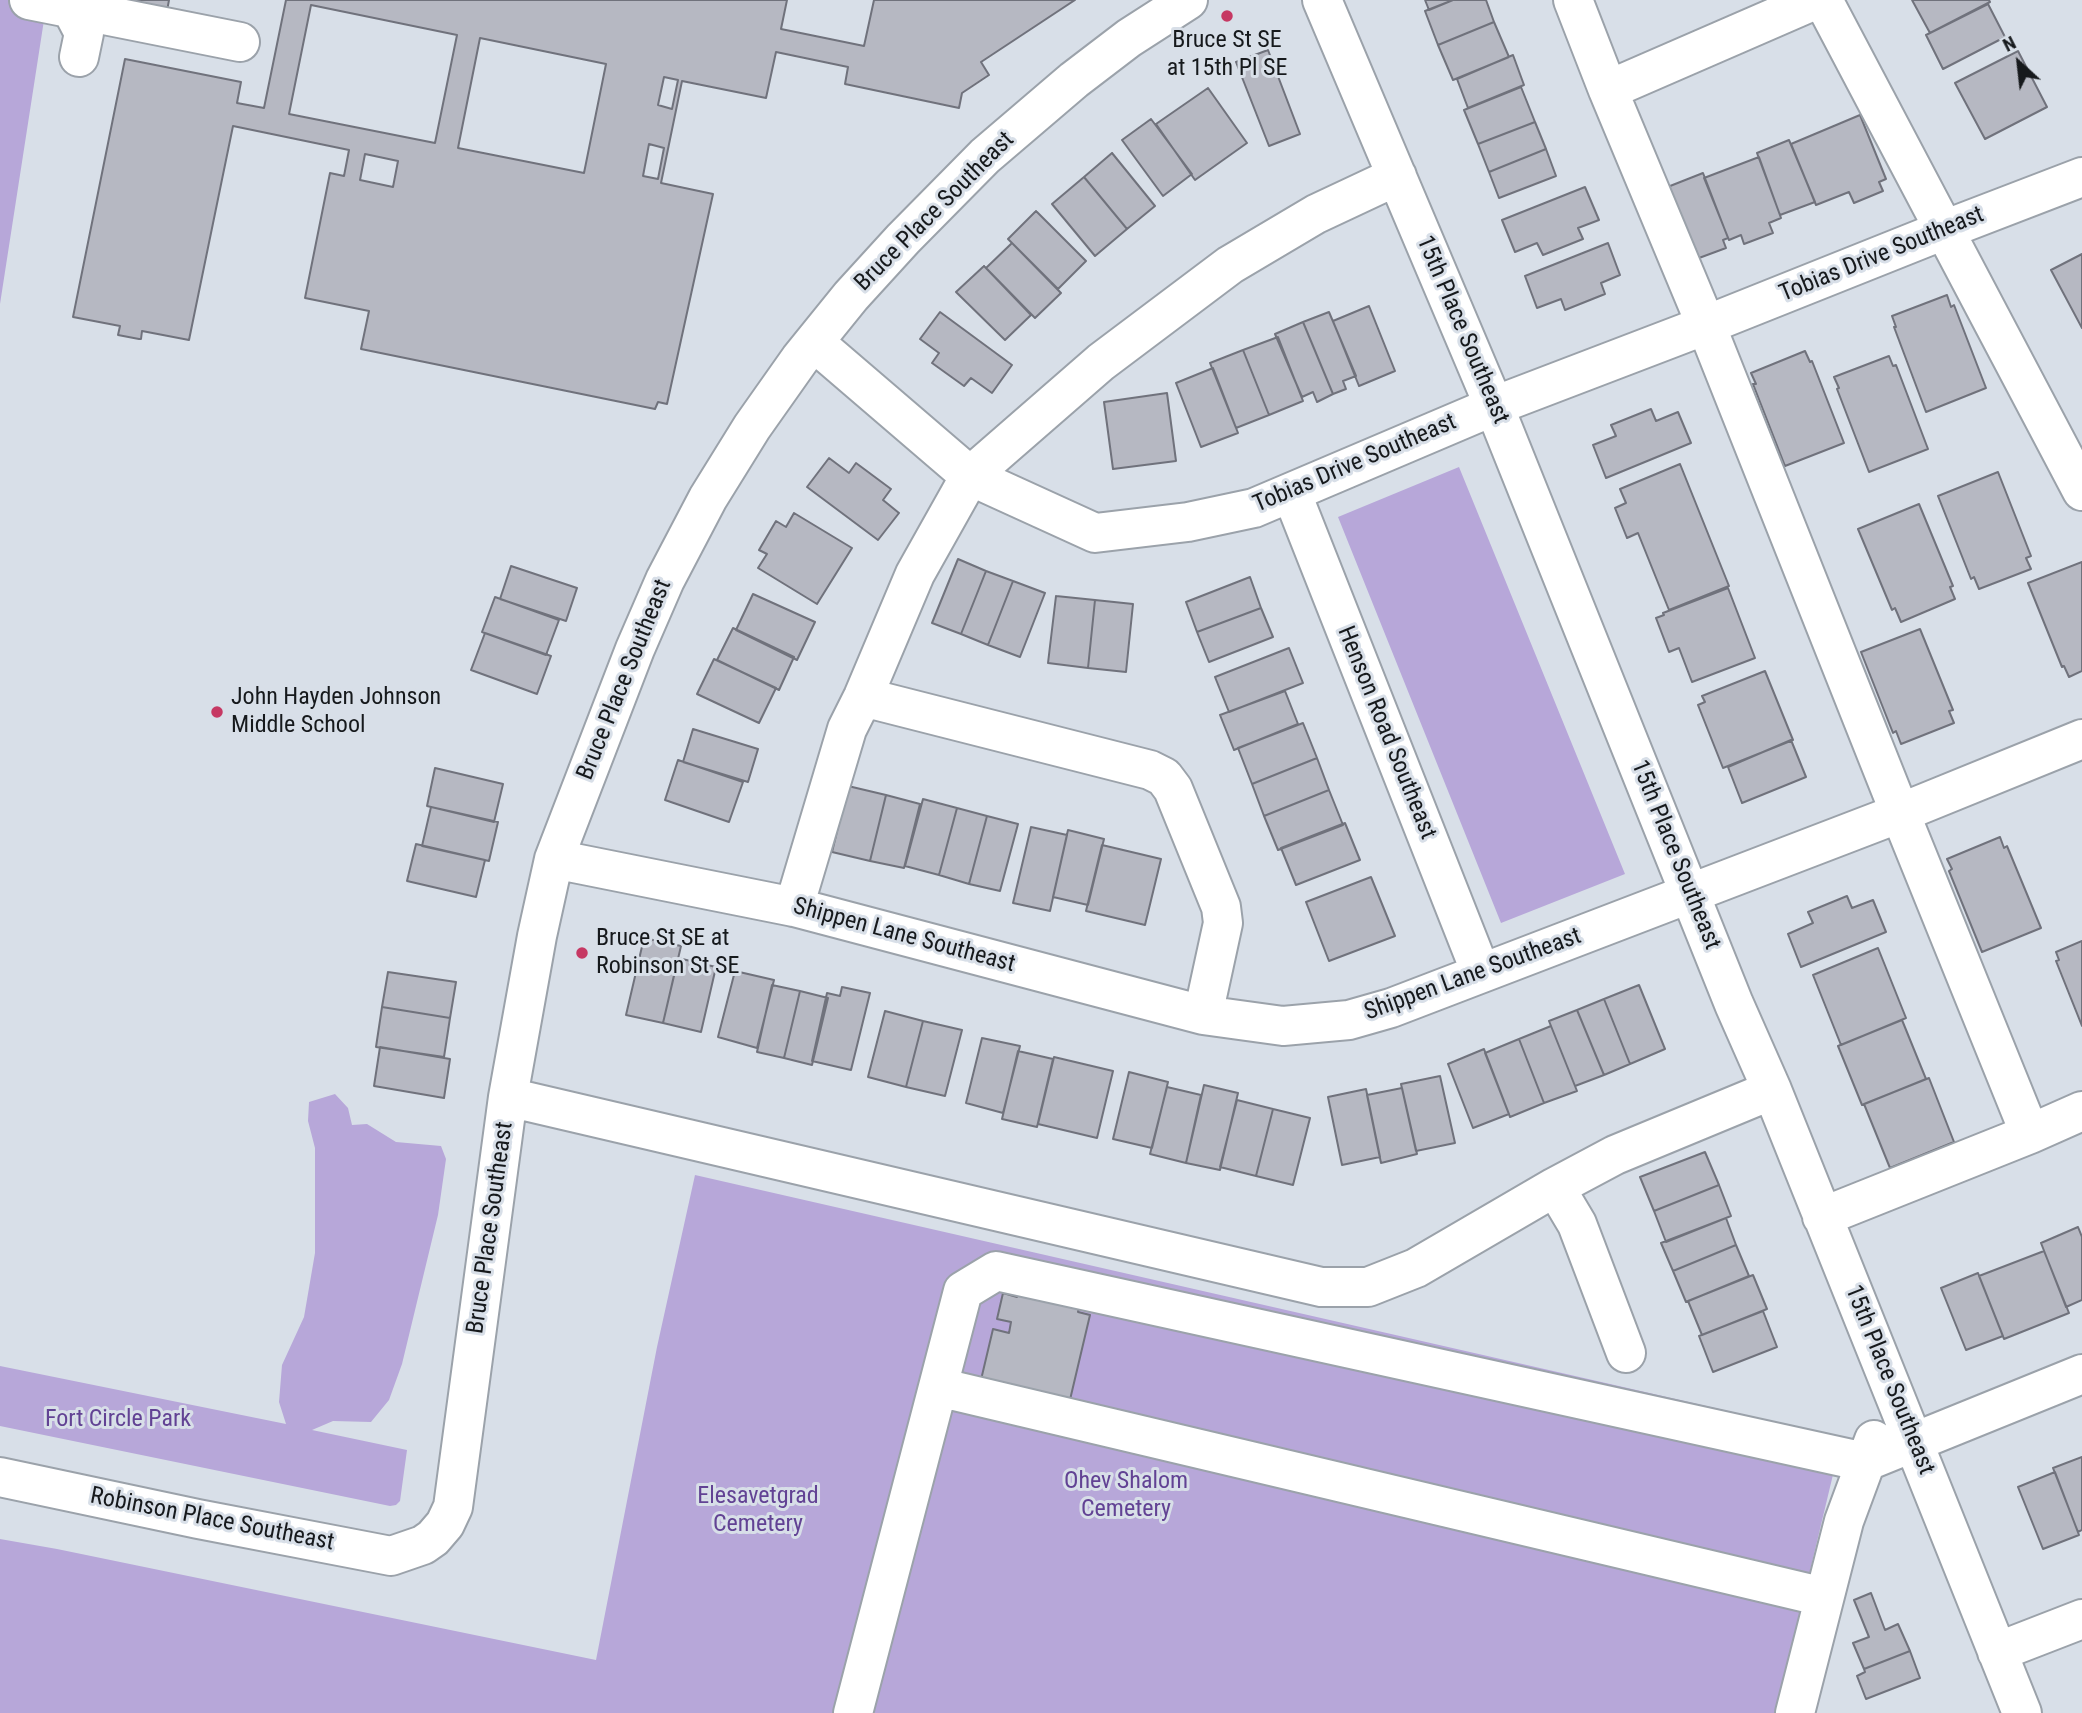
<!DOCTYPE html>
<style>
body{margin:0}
#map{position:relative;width:2082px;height:1713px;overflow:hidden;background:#d8dfe8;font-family:"Roboto Condensed",sans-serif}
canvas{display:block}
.north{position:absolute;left:1984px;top:28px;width:70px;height:70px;-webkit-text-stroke:5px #d8dfe8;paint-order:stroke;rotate:333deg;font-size:19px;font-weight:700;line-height:28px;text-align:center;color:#16191c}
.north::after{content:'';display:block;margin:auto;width:24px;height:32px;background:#16191c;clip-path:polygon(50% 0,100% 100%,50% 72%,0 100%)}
</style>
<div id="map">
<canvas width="2082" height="1713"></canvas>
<div class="north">N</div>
</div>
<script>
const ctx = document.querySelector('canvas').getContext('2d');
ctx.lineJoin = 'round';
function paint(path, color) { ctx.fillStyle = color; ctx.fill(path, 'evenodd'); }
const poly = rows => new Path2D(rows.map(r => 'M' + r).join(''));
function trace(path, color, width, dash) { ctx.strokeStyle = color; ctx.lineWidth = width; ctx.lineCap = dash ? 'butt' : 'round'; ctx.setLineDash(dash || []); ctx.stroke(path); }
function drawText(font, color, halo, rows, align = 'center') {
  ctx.font = font + ' "Roboto Condensed",sans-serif'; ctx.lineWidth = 6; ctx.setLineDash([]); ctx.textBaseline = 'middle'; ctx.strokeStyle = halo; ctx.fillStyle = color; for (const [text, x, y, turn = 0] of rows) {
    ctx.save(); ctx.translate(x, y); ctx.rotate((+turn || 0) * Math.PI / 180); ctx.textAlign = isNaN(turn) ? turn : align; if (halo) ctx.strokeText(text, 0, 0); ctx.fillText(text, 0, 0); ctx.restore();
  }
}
paint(poly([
 [0,0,24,0,44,20,0,304],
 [1459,467,1625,874,1501,923,1338,517],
 [335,1094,348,1108,352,1125,367,1124,396,1142,441,1146,446,1159,438,1215,402,1364,389,1400,371,1422,333,1421,312,1430,407,1450,400,1501,396,1505,390,1506,0,1426,0,1366,286,1424,279,1402,282,1365,304,1317,315,1253,315,1148,308,1121,309,1102],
 [695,1175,1842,1437,1776,1713,0,1713,0,1539,57,1549,596,1660,657,1347]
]), '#b7a7d9');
const building = poly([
 [119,0,169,0,167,11,119,0],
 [286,0,787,0,781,29,864,46,874,0,1075,0,981,62,989,75,962,93,959,108,845,84,848,67,776,52,766,98,682,81,661,183,713,194,667,404,658,402,655,409,361,349,369,311,305,298,330,173,344,176,349,150,233,126,189,340,142,331,141,339,139,339,118,335,120,326,73,317,125,59,241,82,237,103,264,108,286,0],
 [311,5,457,35,435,143,289,114,311,5],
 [480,38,606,64,584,173,458,148,480,38],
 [664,77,678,80,672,109,658,105,664,77],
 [649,144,664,148,658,179,643,176,649,144],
 [365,154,398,161,393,187,360,180,365,154],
 [1425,0,1453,0,1429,10,1425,0],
 [1453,0,1486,0,1494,22,1438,45,1425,11,1453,0],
 [1912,0,1989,0,1990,2,1930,33,1912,0],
 [1988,4,2005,37,1943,69,1926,35,1988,4],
 [1494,22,1509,57,1453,80,1438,45,1494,22],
 [1268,50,1300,134,1269,146,1236,62,1268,50],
 [2018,51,2047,107,1985,139,1955,83,2018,51],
 [1513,55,1524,85,1468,108,1457,79,1513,55],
 [1521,87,1535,122,1478,144,1464,110,1521,87],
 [1208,88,1247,143,1195,180,1156,124,1208,88],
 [1860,115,1886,179,1879,182,1883,191,1854,203,1849,192,1816,205,1791,144,1860,115],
 [1151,119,1192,174,1163,196,1122,140,1151,119],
 [1535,122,1546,149,1489,172,1478,144,1535,122],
 [1789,140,1815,202,1780,215,1757,153,1789,140],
 [1546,149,1556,176,1499,198,1489,172,1546,149],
 [1112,153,1155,206,1127,229,1084,177,1112,153],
 [1759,157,1781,218,1769,223,1773,233,1744,244,1741,235,1729,240,1704,178,1759,157],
 [1703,173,1728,238,1723,240,1726,248,1699,258,1695,248,1689,250,1665,188,1703,173],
 [1084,177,1127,229,1095,256,1052,204,1084,177],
 [1585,187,1599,220,1578,228,1583,239,1543,255,1537,243,1515,252,1502,220,1585,187],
 [1036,211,1086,261,1058,289,1008,239,1036,211],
 [1012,243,1061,293,1035,318,986,268,1012,243],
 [1608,243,1620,275,1601,283,1605,294,1565,310,1561,299,1537,308,1525,276,1608,243],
 [2082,254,2082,328,2051,270,2082,254],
 [984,266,1031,315,1005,340,956,292,984,266],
 [1947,295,1951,307,1954,305,1986,388,1926,412,1894,327,1896,327,1892,316,1947,295],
 [1369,306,1395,371,1359,386,1333,321,1369,306],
 [940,312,1012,365,992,393,971,378,964,386,932,363,939,353,920,339,940,312],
 [1329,312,1356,376,1343,381,1346,389,1333,394,1303,322,1329,312],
 [1303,322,1333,394,1317,402,1313,392,1302,397,1275,334,1303,322],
 [1278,337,1303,401,1269,415,1243,350,1278,337],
 [1243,350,1269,415,1236,428,1210,363,1243,350],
 [1805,351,1810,362,1812,361,1844,443,1785,466,1753,384,1756,384,1751,373,1805,351],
 [1889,356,1893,366,1896,365,1928,449,1869,472,1837,389,1839,388,1834,377,1889,356],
 [1213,368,1238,433,1201,447,1176,383,1213,368],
 [1167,393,1176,461,1113,469,1104,402,1167,393],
 [1651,409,1656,421,1678,412,1691,443,1606,478,1593,445,1616,436,1611,425,1651,409],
 [829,458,849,473,856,463,891,489,883,500,899,513,878,540,807,487,829,458],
 [1680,464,1729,586,1669,610,1638,533,1627,538,1615,508,1626,503,1620,489,1680,464],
 [1998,472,2031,556,2026,558,2031,569,1979,589,1974,577,1971,579,1938,496,1998,472],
 [1919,504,1953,586,1950,587,1955,599,1901,622,1895,608,1892,610,1858,529,1919,504],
 [794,513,852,548,817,604,758,568,767,554,759,550,776,521,786,527,794,513],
 [958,559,986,571,961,634,932,623,958,559],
 [2082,562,2082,671,2069,677,2064,666,2062,667,2028,583,2082,562],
 [511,566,577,588,566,621,500,599,511,566],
 [986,571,1013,581,988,645,961,634,986,571],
 [1250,577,1261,608,1197,632,1186,602,1250,577],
 [1013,581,1045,593,1020,657,988,645,1013,581],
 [1728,588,1755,658,1692,682,1679,648,1669,652,1656,618,1664,615,1663,613,1728,588],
 [753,594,815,622,797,660,736,630,753,594],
 [1056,596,1095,600,1088,668,1048,663,1056,596],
 [495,597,559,620,546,655,482,632,495,597],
 [1095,600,1133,604,1126,672,1088,668,1095,600],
 [1261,608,1273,637,1209,662,1197,632,1261,608],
 [733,628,794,657,779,690,717,660,733,628],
 [1920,629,1953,710,1949,711,1954,723,1901,744,1896,731,1893,733,1861,652,1920,629],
 [485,633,551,656,537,694,471,670,485,633],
 [1289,648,1303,683,1229,712,1215,677,1289,648],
 [714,659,776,688,759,723,697,694,714,659],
 [1765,671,1793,740,1723,768,1698,705,1705,702,1702,696,1765,671],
 [1285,691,1298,724,1234,750,1220,715,1285,691],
 [1303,723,1317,758,1252,784,1238,748,1303,723],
 [693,729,758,749,748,782,683,762,693,729],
 [1791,740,1806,777,1742,803,1728,767,1791,740],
 [1317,758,1329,790,1264,816,1252,784,1317,758],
 [678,760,743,782,729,822,665,800,678,760],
 [435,768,503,784,494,822,427,806,435,768],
 [848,786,886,795,870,861,832,852,848,786],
 [1329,790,1343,825,1278,850,1264,816,1329,790],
 [886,795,920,804,904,868,870,861,886,795],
 [923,799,957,808,939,875,905,866,923,799],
 [431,807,498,822,489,861,422,846,431,807],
 [957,808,987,816,969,884,939,875,957,808],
 [987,816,1018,824,1000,891,969,884,987,816],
 [1345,823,1360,860,1296,885,1281,848,1345,823],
 [1031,827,1067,835,1050,911,1013,903,1031,827],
 [1068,830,1104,839,1088,905,1053,897,1068,830],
 [2000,837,2004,848,2007,846,2041,928,1982,952,1949,871,1952,869,1947,859,2000,837],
 [416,844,485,860,476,897,407,881,416,844],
 [1102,845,1161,859,1145,925,1086,911,1102,845],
 [1371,877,1395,936,1329,961,1306,902,1371,877],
 [1847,896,1852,908,1873,900,1886,932,1801,967,1788,934,1813,923,1808,912,1847,896],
 [644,938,681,946,663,1023,626,1015,644,938],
 [2082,941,2082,1026,2056,961,2059,960,2056,952,2082,941],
 [1878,948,1906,1018,1841,1045,1813,975,1878,948],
 [678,958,716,967,701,1032,663,1023,678,958],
 [735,971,774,980,757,1048,718,1037,735,971],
 [388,972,456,982,450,1018,382,1007,388,972],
 [772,985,800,991,784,1058,757,1052,772,985],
 [1639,985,1665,1049,1630,1064,1604,999,1639,985],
 [842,987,870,993,851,1070,812,1061,827,993,840,996,842,987],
 [800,991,828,998,812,1065,784,1058,800,991],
 [1604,999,1630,1064,1604,1075,1577,1010,1604,999],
 [382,1007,450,1018,444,1057,376,1047,382,1007],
 [1577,1010,1604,1075,1575,1086,1549,1021,1577,1010],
 [885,1011,923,1021,906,1087,868,1077,885,1011],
 [1902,1020,1926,1079,1862,1105,1838,1046,1902,1020],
 [923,1021,962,1030,945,1096,906,1087,923,1021],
 [1551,1026,1577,1091,1544,1103,1519,1039,1551,1026],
 [982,1038,1020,1046,1003,1113,966,1103,982,1038],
 [1519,1039,1544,1103,1510,1117,1485,1053,1519,1039],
 [380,1047,450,1059,444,1098,374,1086,380,1047],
 [1484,1049,1509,1114,1473,1128,1448,1064,1484,1049],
 [1018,1051,1053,1059,1037,1127,1002,1119,1018,1051],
 [1054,1057,1113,1071,1097,1138,1038,1124,1054,1057],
 [1129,1072,1168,1082,1152,1148,1113,1139,1129,1072],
 [1440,1076,1455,1143,1416,1151,1401,1084,1440,1076],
 [1929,1078,1954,1142,1890,1168,1864,1104,1929,1078],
 [1204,1085,1238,1093,1220,1170,1186,1163,1204,1085],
 [1167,1087,1201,1095,1186,1163,1150,1154,1167,1087],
 [1402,1088,1417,1154,1381,1163,1367,1095,1402,1088],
 [1366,1089,1380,1157,1342,1165,1328,1097,1366,1089],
 [1237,1100,1273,1109,1256,1176,1220,1167,1237,1100],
 [1273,1109,1310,1118,1293,1185,1256,1176,1273,1109],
 [1705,1152,1719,1185,1654,1211,1640,1177,1705,1152],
 [1719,1185,1731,1216,1666,1242,1654,1211,1719,1185],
 [1726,1218,1736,1245,1673,1271,1661,1243,1726,1218],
 [2078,1227,2082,1237,2082,1300,2066,1307,2041,1243,2078,1227],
 [1736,1245,1749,1276,1686,1302,1673,1271,1736,1245],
 [2044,1251,2069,1313,2004,1339,1979,1276,2044,1251],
 [1978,1273,2003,1336,1966,1350,1941,1288,1978,1273],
 [1753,1275,1767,1309,1702,1335,1688,1301,1753,1275],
 [1018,1292,1079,1307,1078,1312,1090,1315,1069,1404,980,1384,993,1329,1009,1333,1011,1322,997,1319,1003,1293,1017,1297,1018,1292],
 [1763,1311,1777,1347,1713,1372,1699,1336,1763,1311],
 [2082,1457,2082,1530,2078,1532,2053,1468,2082,1457],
 [2055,1472,2079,1535,2043,1549,2018,1487,2055,1472],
 [1871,1593,1885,1630,1898,1624,1910,1651,1864,1669,1853,1643,1869,1637,1854,1600,1871,1593],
 [1910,1651,1920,1678,1866,1699,1857,1676,1865,1672,1864,1669,1910,1651]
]);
paint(building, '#b6b8c2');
trace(building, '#70727c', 2);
const minor = poly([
 [29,0,240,42],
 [73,0,71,8,84,33,79,57],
 [1322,0,1494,406,1734,1004,1772,1090,2022,1713],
 [1573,0,1608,90,1706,325,1900,813,2030,1134,2082,1111],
 [1823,0,2082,491],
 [1608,90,1815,0],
 [815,343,970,476,1095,533,1188,522,1254,508,1494,406,1706,325,1944,230,2082,177],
 [1292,494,1481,973],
 [863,697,1150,770,1164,777,1173,789,1221,907,1223,923,1203,1015],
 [554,859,794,907,1203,1015,1283,1026,1349,1020,1391,1008,1900,813,2082,739],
 [794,907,847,729,863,697,915,574,970,476,1101,362,1230,265,1316,214,1397,176],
 [508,1097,1321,1287,1368,1287,1416,1268,1555,1187,1615,1155,1772,1090],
 [1555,1187,1577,1224,1626,1353],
 [1822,1217,2030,1134],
 [938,1387,1824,1597],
 [0,1477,198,1519,391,1556,423,1545,433,1538,445,1524,453,1507,508,1097,537,936,554,859,635,649,665,580,708,498,752,427,800,359,851,296,903,239,985,156,1074,80,1129,38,1188,0],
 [1997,1652,2082,1619],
 [853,1713,963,1291,996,1271,1865,1462,2082,1374],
 [1795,1713,1844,1521,1874,1440]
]);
trace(minor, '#9ba2aa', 42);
trace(minor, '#fff', 38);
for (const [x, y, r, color] of [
 [1227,16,7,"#c63863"],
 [217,712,7,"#c63863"],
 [582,953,7,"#c63863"]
]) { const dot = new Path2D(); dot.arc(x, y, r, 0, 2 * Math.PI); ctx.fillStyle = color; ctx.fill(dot); trace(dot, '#d8dfe8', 2.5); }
drawText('24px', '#16191c', '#d8dfe8', [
 ["Bruce St SE",1227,41,"center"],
 ["at 15th Pl SE",1227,69,"center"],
 ["John Hayden Johnson",231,698],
 ["Middle School",231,726],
 ["Bruce St SE at",596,939],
 ["Robinson St SE",596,967]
], 'left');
drawText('24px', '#16191c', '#d8dfe8', [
 ["Bruce Place Southeast",935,212,-45],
 ["Tobias Drive Southeast",1882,255,-22],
 ["15th Place Southeast",1462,330,67],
 ["Tobias Drive Southeast",1355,464,-23],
 ["Bruce Place Southeast",625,680,-68],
 ["Henson Road Southeast",1386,733,68],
 ["15th Place Southeast",1675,855,68],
 ["Shippen Lane Southeast",904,936,15],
 ["Shippen Lane Southeast",1473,975,-20],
 ["Bruce Place Southeast",491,1228,-82],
 ["15th Place Southeast",1889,1380,68],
 ["Robinson Place Southeast",212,1520,11]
]);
drawText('24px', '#624294', '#d8dfe8', [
 ["Fort Circle Park",118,1420],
 ["Ohev Shalom",1126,1482],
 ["Cemetery",1126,1510],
 ["Elesavetgrad",758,1497],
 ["Cemetery",758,1525]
]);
</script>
